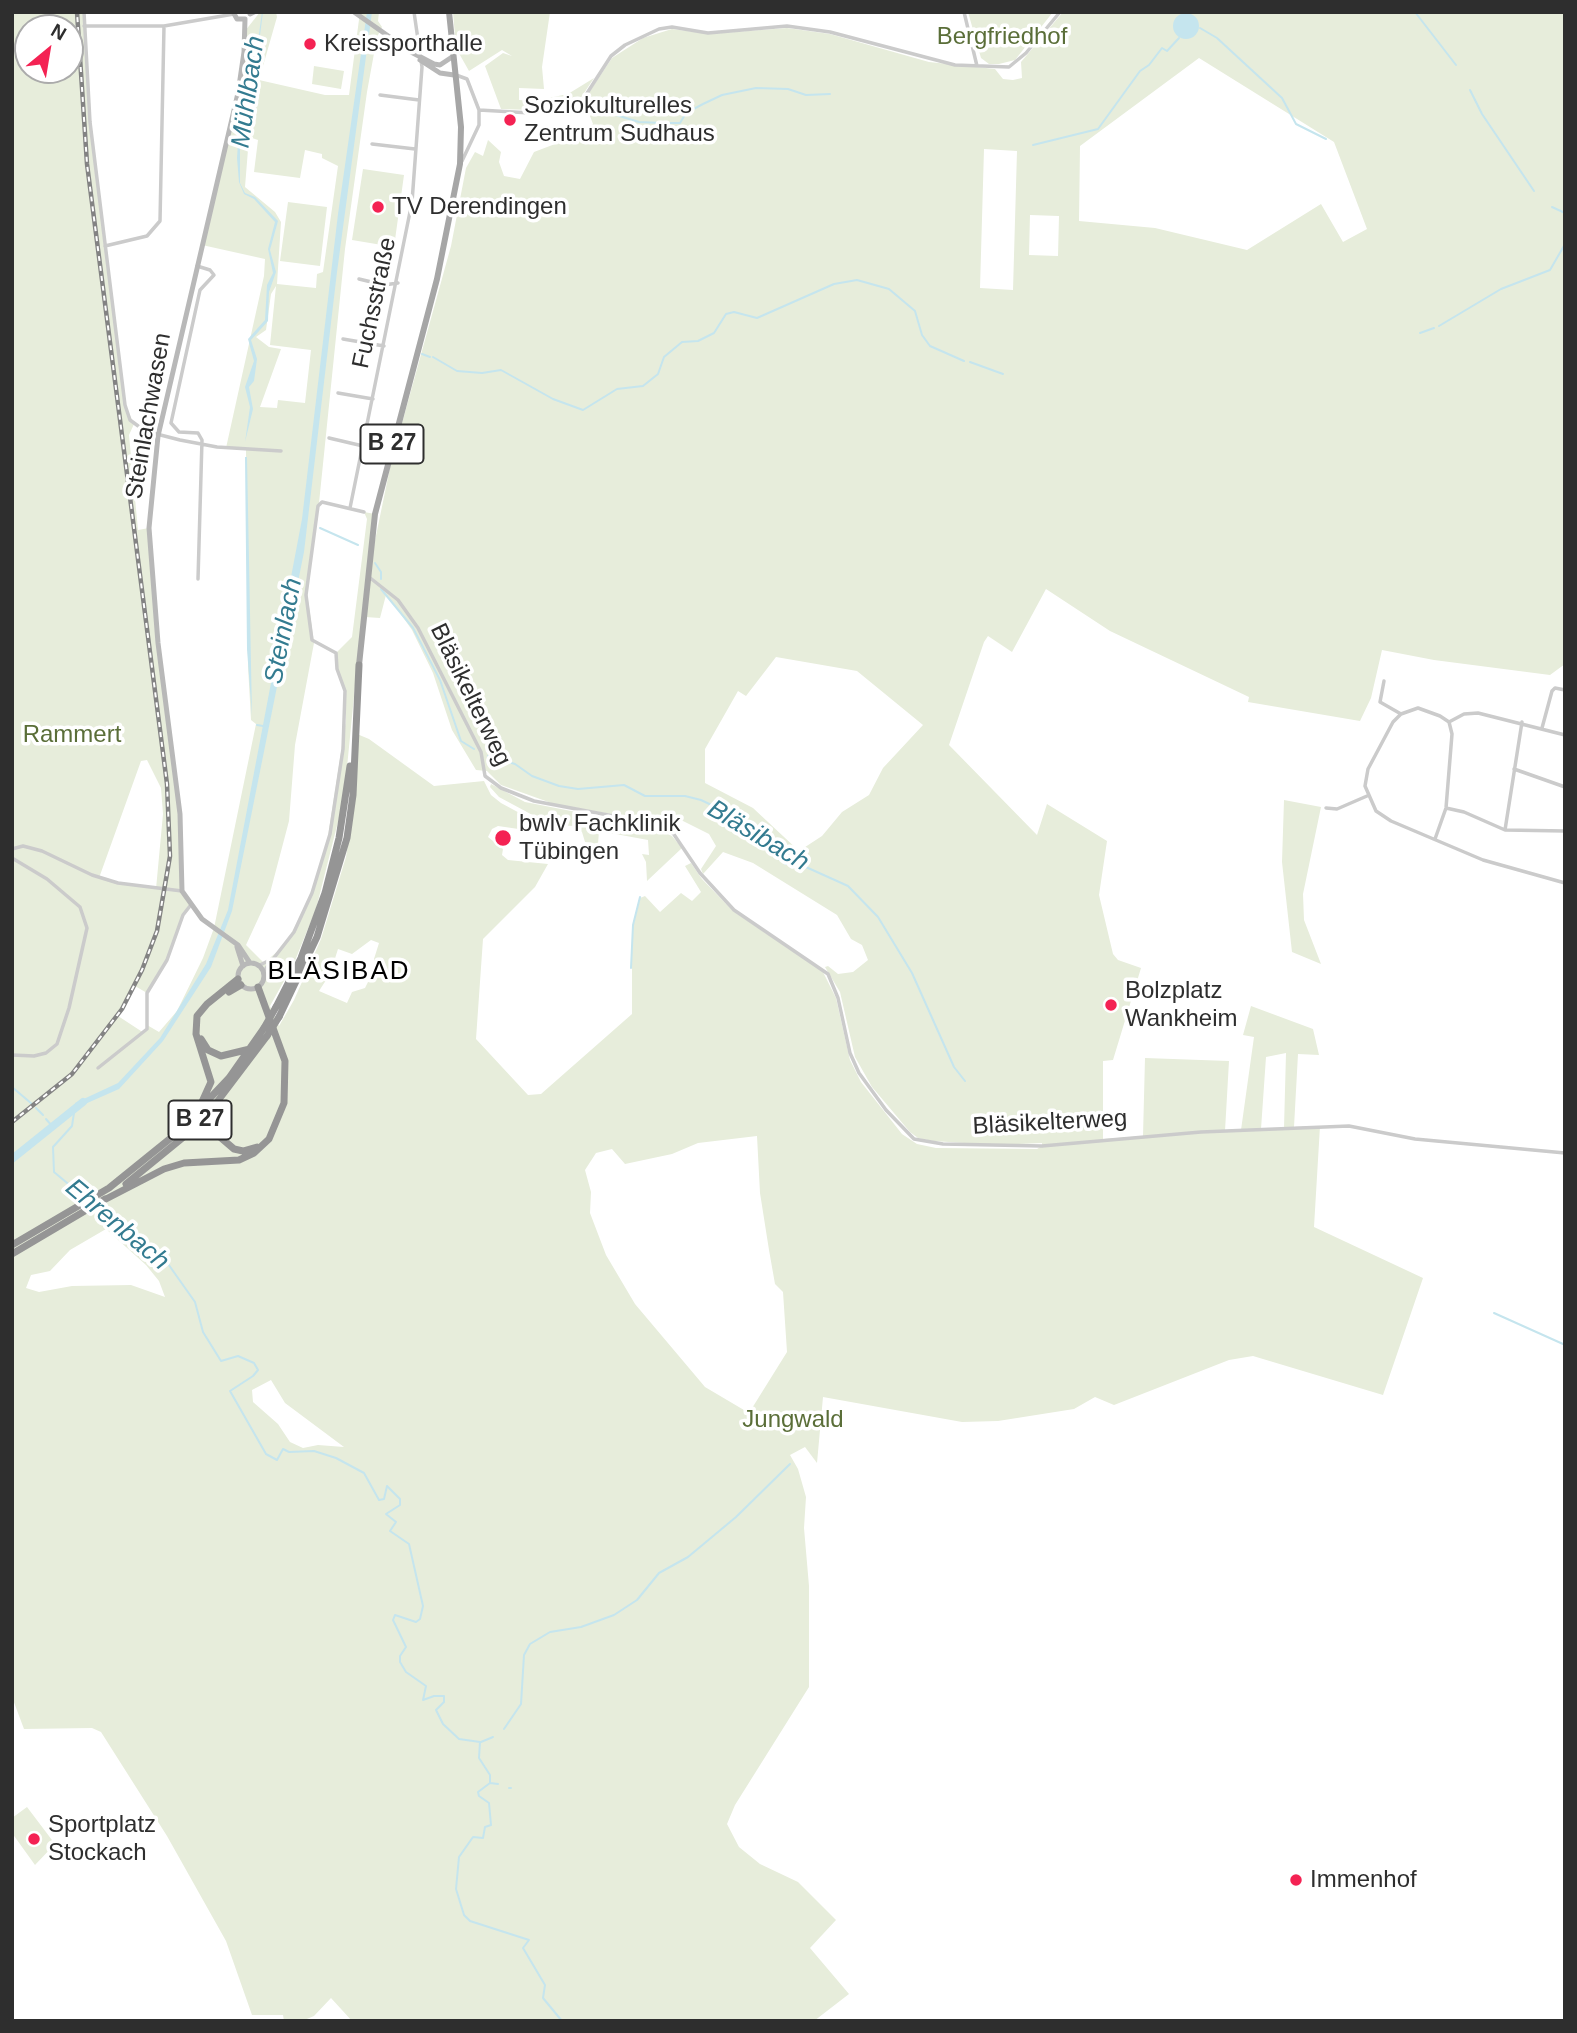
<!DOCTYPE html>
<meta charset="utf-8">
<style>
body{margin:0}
#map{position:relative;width:1577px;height:2033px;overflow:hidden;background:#fff;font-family:Helvetica,sans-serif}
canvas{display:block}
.frame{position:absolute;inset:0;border:14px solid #2e2e2e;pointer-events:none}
.north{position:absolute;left:14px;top:14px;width:70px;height:70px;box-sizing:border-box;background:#fff;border:2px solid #ababab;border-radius:50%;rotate:30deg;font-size:19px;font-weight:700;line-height:28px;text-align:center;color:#2e2e2e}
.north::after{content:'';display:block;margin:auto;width:24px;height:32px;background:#f42253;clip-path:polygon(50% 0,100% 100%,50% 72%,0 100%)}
</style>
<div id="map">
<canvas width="1577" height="2033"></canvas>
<div class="frame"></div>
<div class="north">N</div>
</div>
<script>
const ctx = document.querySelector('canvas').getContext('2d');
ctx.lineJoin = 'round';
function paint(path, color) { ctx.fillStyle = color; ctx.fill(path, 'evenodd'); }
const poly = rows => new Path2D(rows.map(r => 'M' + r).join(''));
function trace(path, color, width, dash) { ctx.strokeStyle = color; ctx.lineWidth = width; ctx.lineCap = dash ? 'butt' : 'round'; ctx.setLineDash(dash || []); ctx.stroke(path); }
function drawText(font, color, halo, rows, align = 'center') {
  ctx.font = font + ' Helvetica,sans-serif'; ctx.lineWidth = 7; ctx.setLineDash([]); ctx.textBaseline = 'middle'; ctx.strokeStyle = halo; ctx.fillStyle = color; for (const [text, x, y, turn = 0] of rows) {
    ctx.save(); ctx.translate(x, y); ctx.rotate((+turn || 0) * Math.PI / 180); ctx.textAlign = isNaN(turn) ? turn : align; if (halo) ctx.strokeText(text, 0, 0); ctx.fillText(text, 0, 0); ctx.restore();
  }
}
paint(poly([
 [12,12,84,12,90,122,125,405,134,424,129,435,138,530,149,528,151,573,180,814,181,883,190,906,183,915,167,960,147,993,135,986,118,1016,144,1033,147,1025,159,1032,177,1011,203,958,214,928,256,724,251,720,248,666,246,450,226,448,264,276,265,259,202,245,238,93,245,31,260,12,276,12,277,17,259,80,325,95,349,95,360,12,379,12,378,21,382,27,377,37,367,92,345,249,319,503,306,585,314,643,295,745,289,821,270,893,246,945,264,963,286,944,312,893,326,849,346,720,346,695,337,669,336,653,352,637,367,519,364,512,375,514,372,555,391,463,451,246,466,168,475,152,483,156,488,140,501,152,499,162,504,176,520,179,534,152,584,133,593,124,584,100,612,58,643,38,672,29,709,34,787,28,830,34,929,62,995,69,1003,79,1013,80,1022,78,1021,62,1063,12,1565,12,1565,664,1550,675,1434,660,1382,650,1371,698,1360,721,1248,702,1249,697,1110,631,1046,589,1012,652,988,636,984,642,949,745,1037,835,1047,804,1107,841,1099,895,1113,954,1118,960,1141,968,1113,1060,1103,1061,1103,1139,1143,1136,1145,1058,1229,1061,1225,1131,1241,1130,1254,1037,1243,1035,1251,1006,1313,1029,1319,1055,1298,1054,1294,1127,1320,1126,1314,1227,1423,1278,1383,1395,1253,1356,1229,1360,1114,1405,1095,1397,1074,1409,998,1421,962,1422,823,1397,817,1463,805,1447,790,1455,798,1469,806,1497,804,1528,809,1586,809,1687,735,1805,727,1824,739,1847,760,1864,798,1882,836,1920,810,1948,849,1994,814,2021,352,2021,331,1998,314,2016,302,2021,284,2021,283,2015,252,2015,226,1941,167,1836,101,1732,92,1728,24,1729,12,1697],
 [28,28,70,28,70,70,28,70],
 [1199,58,1334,142,1367,229,1343,242,1321,204,1247,250,1155,228,1079,221,1080,146],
 [249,137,258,140,254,172,300,178,305,150,322,154,322,158,338,166,323,272,317,274,316,288,277,284,281,222,275,212,245,187],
 [984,149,1017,151,1013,290,980,288],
 [1030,215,1059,216,1058,256,1029,255],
 [276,286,270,345,311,350,305,403,278,400,277,408,260,407,281,349,269,347,256,337,266,330,271,294],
 [365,584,365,617,380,618,386,595,395,606,412,630,433,673,452,730,476,770,487,771,501,785,554,804,657,822,671,829,679,819,709,834,716,846,701,869,703,874,723,852,753,863,837,915,851,939,862,945,868,960,853,972,838,974,828,966,825,967,840,992,855,1057,872,1087,910,1132,918,1138,933,1141,996,1145,1042,1143,1042,1146,1037,1149,936,1148,917,1144,902,1134,861,1082,850,1060,836,998,823,972,733,911,702,879,691,863,685,866,701,892,692,901,681,893,660,912,645,896,640,898,632,929,632,1014,541,1094,528,1095,476,1039,483,939,535,887,548,864,508,860,502,855,503,849,488,837,492,829,498,826,553,834,551,830,501,803,491,795,484,781,434,786,369,739,357,734,356,792,346,857,321,939,294,1000,279,1026,270,1006,294,963,316,909,344,798],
 [776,657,857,671,923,725,883,768,869,795,842,812,822,836,799,851,753,808,705,783,705,749,738,691,746,696],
 [147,760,161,788,163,814,156,889,99,878,141,761],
 [371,940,379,943,374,959,376,966,365,988,352,992,347,1003,319,991,330,974,338,949,352,954],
 [1286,1053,1284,1128,1261,1129,1266,1057],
 [757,1136,760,1193,769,1250,775,1284,783,1292,787,1352,749,1413,705,1387,635,1304,606,1255,590,1213,591,1192,585,1170,596,1153,612,1149,625,1164,672,1154,698,1143],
 [87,1191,101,1205,84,1213,74,1200],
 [106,1229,146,1265,159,1281,165,1297,131,1285,72,1286,39,1292,26,1288,31,1275,50,1271,70,1250],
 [271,1380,285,1403,344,1447,318,1445,303,1448,290,1442,278,1424,253,1402,252,1390],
 [453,12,550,12,542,67,544,89,519,88,519,100,534,101,568,94,594,78,580,99,531,110,501,109,485,66,503,53,512,56,502,50,469,71,456,48],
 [968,12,1053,12,1015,60,999,64,989,64,981,58],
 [314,66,344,71,341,89,312,84],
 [363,169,404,175,394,247,352,240],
 [288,202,327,207,320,266,280,261],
 [491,784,525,802,653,827,672,836,682,848,647,881,646,862,642,854,649,855,648,840,599,831,598,844,585,842,582,832,575,826,551,825,499,797,490,787],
 [1284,800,1321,807,1303,894,1304,920,1321,964,1292,952,1282,862],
 [27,1807,55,1844,35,1865,12,1833,12,1818]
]), '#e7eddb');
paint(poly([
 [262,12,263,12,259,43,254,51,257,60,257,68,252,78,253,91,248,100,249,108,249,112,240,141,240,183,245,193,255,197,278,221,270,250,276,272,269,292,268,321,251,340,257,359,254,381,249,387,253,409,245,442,250,407,245,387,254,361,248,339,265,320,267,285,273,273,268,249,275,222,254,199,244,194,239,182,237,158,238,143,243,129,243,117,248,108,247,99,252,92,251,79,256,68,252,50,258,41],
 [367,12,372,12,337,272,304,552,232,911,211,967,163,1041,119,1089,76,1108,75,1103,118,1083,160,1038,206,964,228,910,302,519,338,214],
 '1173 26a13 13 0 1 1 26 0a13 13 0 1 1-26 0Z',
 [245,457,247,457,252,716,247,649],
 [771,842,781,846,792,856,796,860,795,865,785,865,766,850]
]), '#c5e5ee');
trace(poly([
 [1415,12,1456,65],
 [1200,28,1217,38,1282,98,1296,124,1326,139],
 [1470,90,1482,114,1534,191],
 [587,96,616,115,639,122,662,123,680,123,686,113,703,104,722,95,756,88,788,89,806,95,830,94],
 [1033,145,1098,129,1140,71,1149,65,1162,48,1167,51,1179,38],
 [1552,207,1565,213],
 [1439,326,1501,289,1550,270,1565,244],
 [1420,333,1434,328],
 [422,354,430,357],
 [433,357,457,371,482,373,501,370,553,399,583,410,617,389,643,386,658,374,664,357,682,342,698,341,714,333,726,314,734,312,757,318,834,284,857,280,889,289,915,311,922,335,930,346,964,361],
 [970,362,1003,374],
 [320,528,358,545],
 [375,563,381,572,381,579],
 [381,589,413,628,440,680,461,741,474,749],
 [257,725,263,726],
 [488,756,515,764,532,776,559,786,578,789,624,785,645,796,685,796,701,800,722,810,769,843],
 [797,863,848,886,878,917,912,973,954,1067,965,1081],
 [631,968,633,925,640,897],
 [12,1087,32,1104],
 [75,1106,72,1126,53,1147,54,1172,85,1198],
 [36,1108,43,1115],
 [46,1119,52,1126],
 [97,1209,166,1261,195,1302,203,1332,221,1361,238,1356,254,1363,258,1370,253,1376,230,1391,266,1454,277,1460,283,1449,289,1452,314,1451,336,1458,364,1473,379,1500,384,1499,387,1486,400,1499,400,1505,386,1514,396,1522,390,1531,409,1544,423,1606,420,1619,416,1622,395,1615,393,1620,406,1647,400,1656,400,1662,406,1672,426,1686,423,1700,434,1696,444,1696,444,1702,436,1710,443,1724,459,1739,480,1742,479,1758,490,1775,490,1783,478,1792,479,1796,489,1803,491,1825,485,1827,483,1838,473,1837,459,1857,456,1889,464,1915,470,1921,529,1940,523,1948,545,1985,543,1998,562,2021],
 [1494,1313,1563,1344],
 [504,1729,521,1704,524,1655,530,1644,550,1632,581,1627,614,1615,637,1600,659,1573,688,1557,736,1517,790,1464],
 [481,1742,493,1737],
 [490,1783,498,1784],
 [509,1788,511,1788]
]), '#c5e5ee', 2);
trace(poly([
 [12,1159,83,1102]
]), '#c5e5ee', 8);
trace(poly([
 [84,12,90,122,125,405,130,420,145,431,180,440,217,447,281,451],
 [964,12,977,66],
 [84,26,164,26,234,14],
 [456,75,467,79,479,110,479,125,462,161],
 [380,95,419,100],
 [479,110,531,113,582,101,611,56,625,45,659,29,672,27,708,33,787,26,830,32,955,65,1009,67,1026,53,1060,12],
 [372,144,415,149],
 [105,246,147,236,160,221,164,26],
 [197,266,210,270,214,275,200,290,171,423,179,432,198,433,202,440,198,579],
 [359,279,384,285,398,283],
 [343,339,384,346],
 [338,393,373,399],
 [329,438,363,446],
 [350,508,412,202,422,67,414,12],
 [369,577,398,600,418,628,481,752,485,776,501,788,534,801,645,822,673,833,700,873,734,910,828,974,838,998,850,1053,859,1073,886,1110,914,1139,943,1144,1042,1146,1201,1132,1349,1126,1415,1139,1565,1153],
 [1384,681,1380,702,1401,714],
 [1449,722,1464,714,1478,713,1565,735],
 [1542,728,1552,691,1555,688,1565,690],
 [1514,769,1565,787],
 [1326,808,1337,809,1367,796],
 [1446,808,1464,812,1505,830,1565,831],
 [1505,830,1522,722],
 [1435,839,1446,808,1452,734,1449,722,1440,716,1418,708,1401,714,1393,722,1368,769,1365,786,1376,811,1391,821,1483,860,1565,883],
 [12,849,23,846,42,851,92,875,118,883,182,891],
 [12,858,47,879,80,907,87,928,69,1008,57,1044,46,1053,34,1056,12,1055],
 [258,966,270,960],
 [263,972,294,932,312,893,330,834,343,749,345,691,337,669,336,653,312,640,306,595,318,506,322,502,364,512],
 [98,1068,147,1029,147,993,167,960,183,915,190,906]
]), '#cbcbcb', 3.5);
trace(poly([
 [233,12,237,19,245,19],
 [354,12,411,52,434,64,440,65,452,57],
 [250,14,254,12],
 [245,19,244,52,238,93,158,436,149,528,158,643,180,814,182,891,202,919,238,945,250,963],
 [420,60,440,73,454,75],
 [237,947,243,966],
 '238 976a13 13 0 1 1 26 0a13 13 0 1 1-26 0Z'
]), '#b8b8b8', 5);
trace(poly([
 [359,665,375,514,437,279,460,164,461,127,449,12]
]), '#a6a6a6', 6);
trace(poly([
 [229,992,241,985],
 [276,1007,301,958,325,893,339,838,350,766],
 [279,1017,317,937,347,838,353,795,359,665],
 [201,1039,208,1050,221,1056,250,1049],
 [220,1102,215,1120,220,1137,234,1149,243,1151,257,1147],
 [201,1104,211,1082,196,1034,197,1016,207,1004,238,979],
 [126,1184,186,1135,214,1106,267,1036],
 [104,1200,164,1169,184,1163,239,1160,254,1153,269,1139,284,1103,285,1061,258,987],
 [12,1245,109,1188,177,1133,229,1078,264,1028],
 [12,1254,105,1199]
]), '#959595', 7);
const rail = poly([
 [12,1122,72,1074,122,1009,142,970,157,931,170,856,167,784,87,164,77,12]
]);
trace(rail, '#838383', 4.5);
trace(rail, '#fff', 2, [5]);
trace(poly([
 [264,1028,276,1007],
 [267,1036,279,1017]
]), '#959595', 7);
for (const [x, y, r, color] of [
 [310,44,7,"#f42253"],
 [510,120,7,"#f42253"],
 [378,207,7,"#f42253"],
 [503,838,9,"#f42253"],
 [1111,1005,7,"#f42253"],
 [34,1839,7,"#f42253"],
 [1296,1880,7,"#f42253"]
]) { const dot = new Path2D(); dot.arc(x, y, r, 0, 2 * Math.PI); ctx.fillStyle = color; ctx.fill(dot); trace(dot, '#fff', 2.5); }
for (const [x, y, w] of [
 [392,444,63],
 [200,1120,63]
]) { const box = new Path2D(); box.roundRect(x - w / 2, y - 19.5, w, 39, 5); ctx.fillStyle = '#fff'; ctx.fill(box); trace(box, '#2e2e2e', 2); }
drawText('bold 23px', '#2e2e2e', null, [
 ["B 27",392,444],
 ["B 27",200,1120]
]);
drawText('24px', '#5a6e38', '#fff', [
 ["Bergfriedhof",1002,37],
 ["Rammert",72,735],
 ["Jungwald",793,1420]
]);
drawText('24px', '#2e2e2e', '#fff', [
 ["Kreissporthalle",324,44],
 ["Soziokulturelles",524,106],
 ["Zentrum Sudhaus",524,134],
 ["TV Derendingen",392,207],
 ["bwlv Fachklinik",519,824],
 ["Tübingen",519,852],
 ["Bolzplatz",1125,991],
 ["Wankheim",1125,1019],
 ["Sportplatz",48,1825],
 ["Stockach",48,1853],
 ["Immenhof",1310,1880]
], 'left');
drawText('24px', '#2e2e2e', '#fff', [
 ["Fuchsstraße",375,303,-78],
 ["Steinlachwasen",149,416,-80],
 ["Bläsikelterweg",470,695,64],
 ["Bläsikelterweg",1050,1123,-3]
]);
drawText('italic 26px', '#337b90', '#fff', [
 ["Mühlbach",249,92,-82],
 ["Steinlach",284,631,-79],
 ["Bläsibach",758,836,31],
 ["Ehrenbach",117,1225,40]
]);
ctx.letterSpacing = '2px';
drawText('26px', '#000', '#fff', [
 ["BLÄSIBAD",339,972]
]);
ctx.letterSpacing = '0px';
</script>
